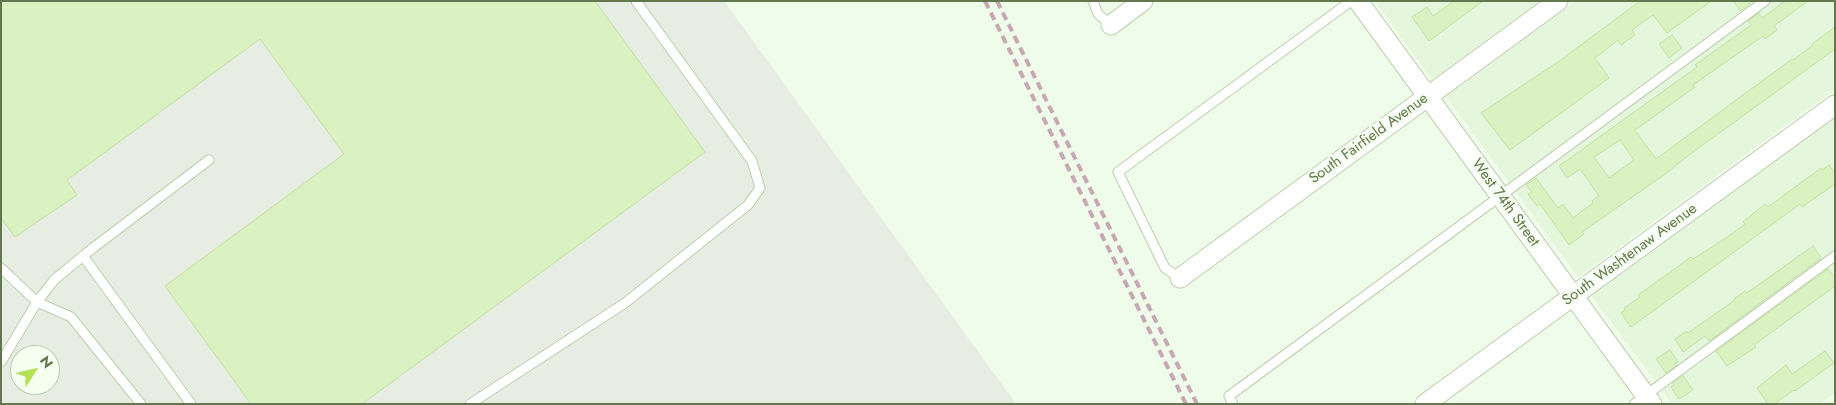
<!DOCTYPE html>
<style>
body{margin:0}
#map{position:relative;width:1836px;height:405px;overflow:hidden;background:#effce9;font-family:Jost,sans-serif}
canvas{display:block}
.frame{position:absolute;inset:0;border:2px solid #64764d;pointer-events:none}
.north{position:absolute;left:10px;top:345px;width:50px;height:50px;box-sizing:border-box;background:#f4fff0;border:1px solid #bac8af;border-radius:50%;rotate:55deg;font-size:14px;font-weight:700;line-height:20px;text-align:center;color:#64764d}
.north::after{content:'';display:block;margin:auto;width:18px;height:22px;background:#b5e252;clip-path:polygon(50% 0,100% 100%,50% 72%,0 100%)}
</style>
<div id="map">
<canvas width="1836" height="405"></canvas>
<div class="frame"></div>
<div class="north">N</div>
</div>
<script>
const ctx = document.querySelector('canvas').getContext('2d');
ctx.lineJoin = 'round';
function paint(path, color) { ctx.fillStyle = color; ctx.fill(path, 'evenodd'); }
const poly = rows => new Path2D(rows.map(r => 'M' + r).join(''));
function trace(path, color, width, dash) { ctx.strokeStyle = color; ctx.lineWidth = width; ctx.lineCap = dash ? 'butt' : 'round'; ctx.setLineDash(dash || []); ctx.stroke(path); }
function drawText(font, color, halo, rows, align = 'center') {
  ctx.font = font + ' Jost,sans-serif'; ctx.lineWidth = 4.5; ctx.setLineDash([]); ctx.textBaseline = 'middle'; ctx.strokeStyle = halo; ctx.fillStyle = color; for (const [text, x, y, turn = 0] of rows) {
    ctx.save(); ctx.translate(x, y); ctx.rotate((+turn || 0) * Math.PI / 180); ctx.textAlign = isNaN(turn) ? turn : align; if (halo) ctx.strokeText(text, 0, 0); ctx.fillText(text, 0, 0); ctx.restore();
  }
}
paint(poly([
 [1375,1,1539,1,1432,80],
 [1576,1,1835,1,1835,89,1578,277,1446,96],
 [1835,116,1835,392,1819,404,1672,404,1591,295]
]), '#e4f6db');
paint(poly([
 [1,1,724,1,1016,404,1,404],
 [20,355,50,355,50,385,20,385]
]), '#e7ede2');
const building = poly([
 [1,1,595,1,705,152,362,404,251,404,165,286,344,154,260,39,67,180,77,195,15,237,1,218,1,1],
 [1454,1,1483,1,1429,41,1412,17,1427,7,1433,16,1454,1],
 [1640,1,1711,1,1667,33,1653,15,1632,30,1635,35,1621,45,1618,40,1595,58,1609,78,1510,150,1481,113,1558,62,1640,1],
 [1733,1,1750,1,1751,3,1741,11,1733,1],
 [1785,1,1808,1,1774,26,1777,30,1765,39,1763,36,1693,85,1695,87,1635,130,1656,159,1792,59,1793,60,1813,45,1812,44,1835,27,1835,49,1689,155,1664,175,1582,232,1584,234,1569,245,1540,204,1537,206,1528,194,1532,192,1526,185,1536,178,1558,208,1563,204,1573,218,1593,203,1592,201,1599,196,1580,169,1567,178,1559,166,1697,67,1695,65,1751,25,1748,21,1759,13,1762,18,1785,1],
 [1620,140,1634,160,1609,178,1594,157,1620,140],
 [1672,35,1682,48,1669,58,1659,44,1672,35],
 [1829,165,1835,173,1835,184,1802,207,1800,204,1631,327,1621,313,1625,310,1624,308,1640,297,1638,295,1691,257,1693,259,1726,238,1745,224,1743,222,1765,204,1768,207,1821,168,1822,170,1829,165],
 [1813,246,1821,258,1709,341,1705,336,1683,352,1675,339,1687,331,1688,333,1735,300,1734,299,1745,291,1747,293,1813,246],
 [1828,269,1835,278,1835,286,1754,345,1756,347,1727,366,1716,351,1828,269],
 [1670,350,1678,362,1675,364,1676,366,1666,373,1656,359,1670,350],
 [1825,351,1834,363,1795,391,1794,390,1774,404,1768,404,1757,388,1786,365,1792,374,1825,351],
 [1683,376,1693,390,1679,399,1671,387,1674,385,1673,383,1683,376]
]);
paint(building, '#daf1c1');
trace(building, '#c4e3a2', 1);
const lane = poly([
 [1093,1,1098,14,1111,25],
 [83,256,191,404],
 [1,268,37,302,71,317,141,404],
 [1180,278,1165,268,1118,172,1351,1],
 [1,362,37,302,55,279,93,248,209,160],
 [470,404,625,303,748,205,760,188,752,161,636,1],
 [1233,404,1229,396,1765,1],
 [1634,404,1835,256]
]);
const street = poly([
 [1358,1,1652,404],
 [1111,25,1143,1],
 [1180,278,1558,1],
 [1425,404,1835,105]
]);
trace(lane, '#beceaf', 11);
trace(street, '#beceaf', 21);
trace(lane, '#fff', 9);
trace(street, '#fff', 19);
trace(poly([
 [985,1,1186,404],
 [997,1,1197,404]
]), '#c7a7b2', 4, [8, 5]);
drawText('15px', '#64764d', '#f4fff0', [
 ["South Fairfield Avenue",1369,139,-36],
 ["West 74th Street",1505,203,54],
 ["South Washtenaw Avenue",1630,255,-36]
]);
</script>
